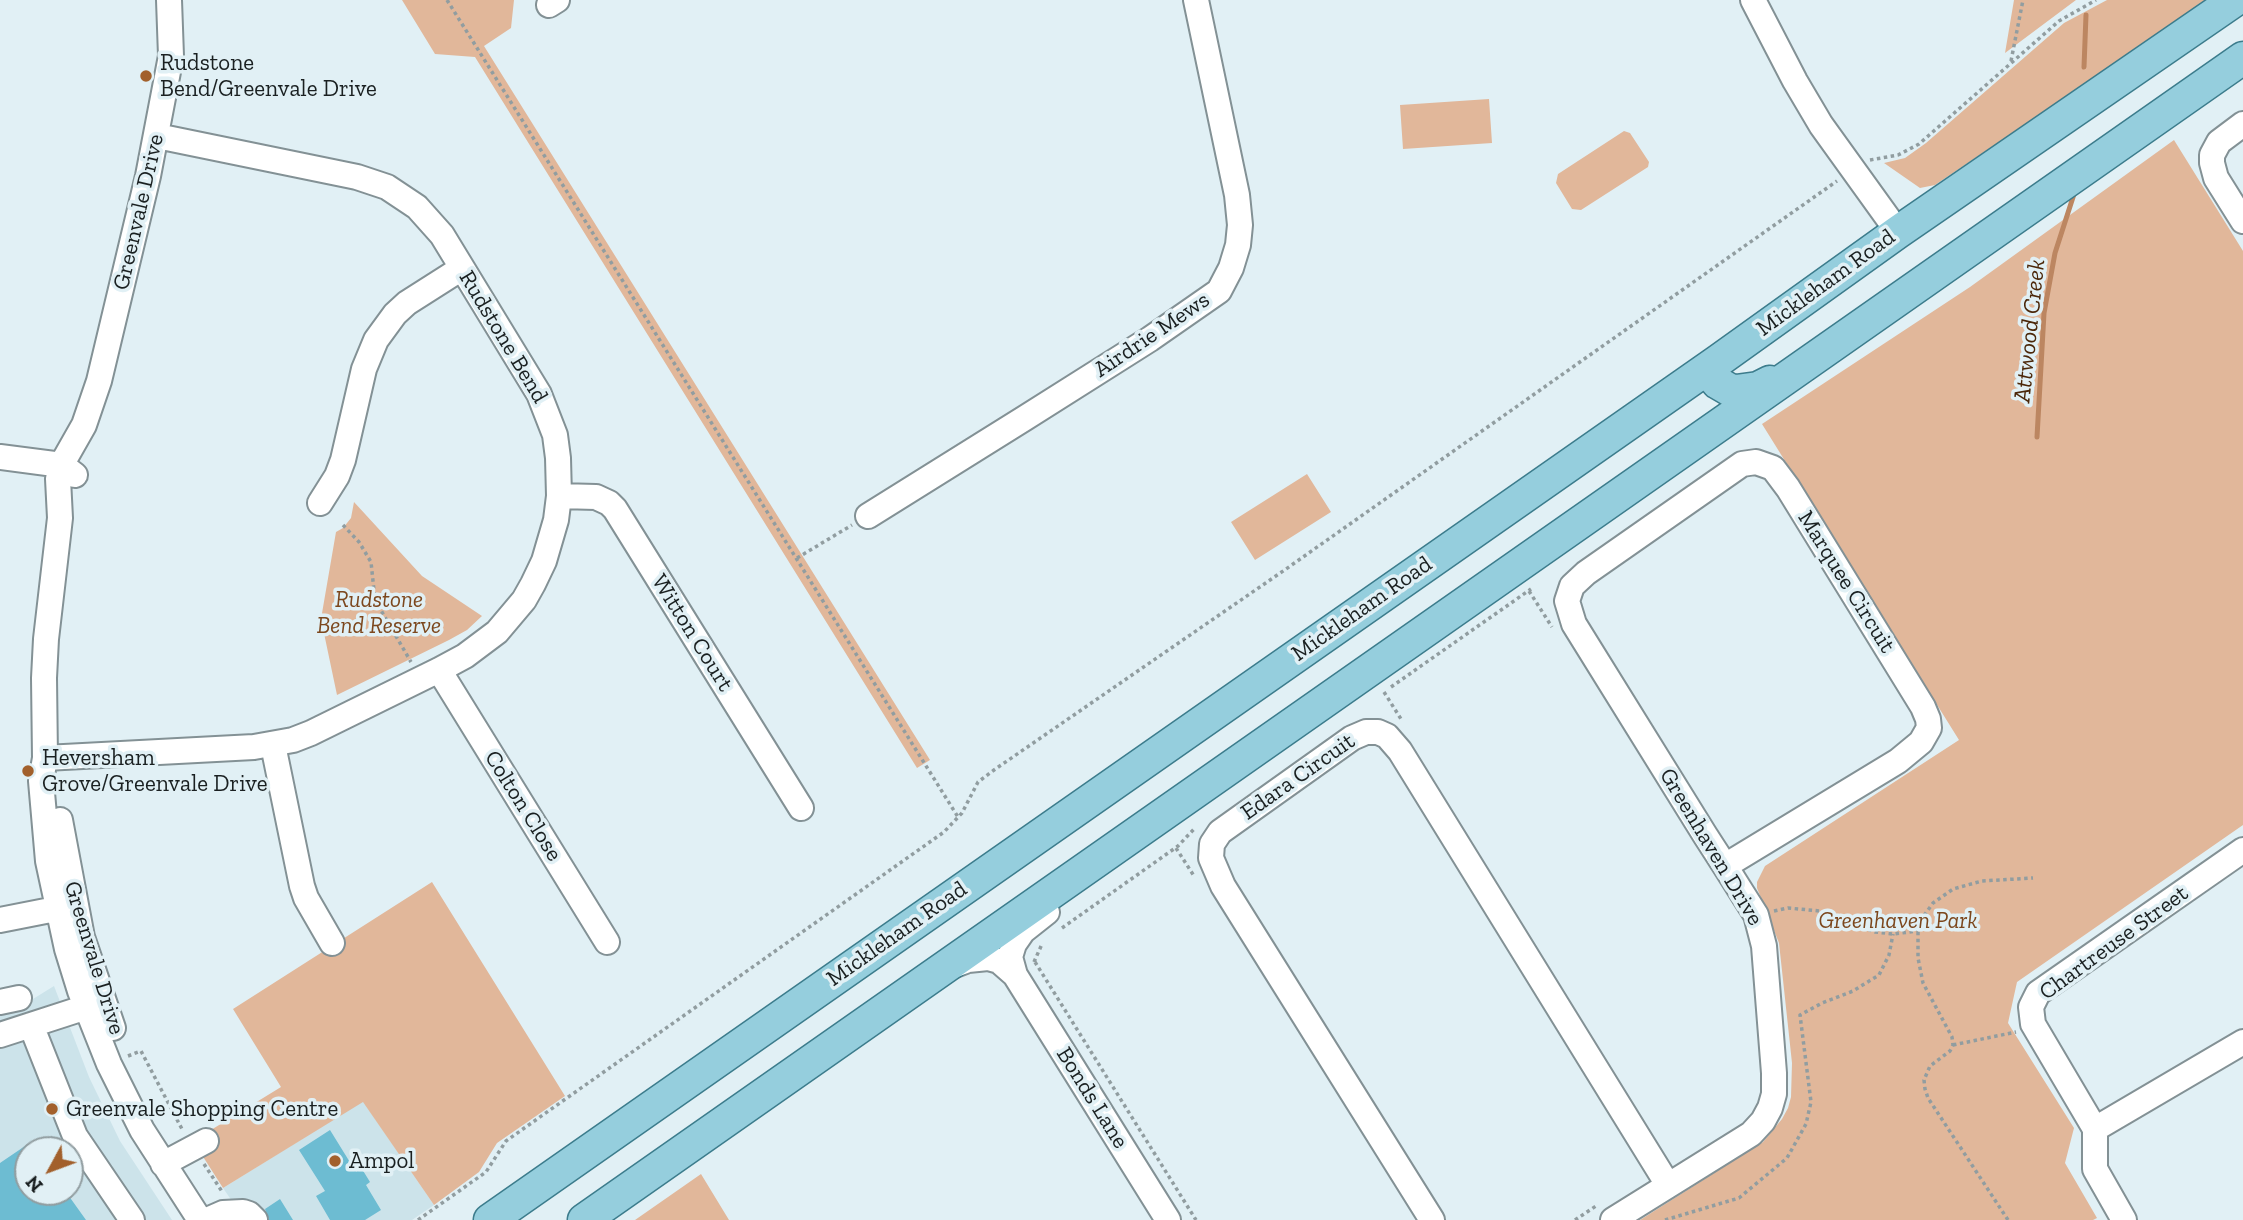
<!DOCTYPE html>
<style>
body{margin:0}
#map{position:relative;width:2243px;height:1220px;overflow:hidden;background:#e1f0f5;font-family:"Zilla Slab",serif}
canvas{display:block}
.north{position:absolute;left:14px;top:1136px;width:70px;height:70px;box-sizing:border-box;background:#e1f0f5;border:2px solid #919da0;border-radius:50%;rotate:229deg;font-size:19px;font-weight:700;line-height:28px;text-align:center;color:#1a2021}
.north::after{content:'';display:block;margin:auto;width:24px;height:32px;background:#a2602c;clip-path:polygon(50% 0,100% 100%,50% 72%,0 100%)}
</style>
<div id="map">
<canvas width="2243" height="1220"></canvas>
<div class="north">N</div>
</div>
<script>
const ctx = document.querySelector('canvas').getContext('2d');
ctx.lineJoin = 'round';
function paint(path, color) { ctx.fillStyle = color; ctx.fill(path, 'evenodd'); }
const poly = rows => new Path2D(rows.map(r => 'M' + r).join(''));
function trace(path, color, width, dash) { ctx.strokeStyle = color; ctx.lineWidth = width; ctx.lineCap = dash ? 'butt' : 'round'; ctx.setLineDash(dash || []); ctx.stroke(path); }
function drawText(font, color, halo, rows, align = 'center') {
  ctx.font = font + ' "Zilla Slab",serif'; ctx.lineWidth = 7; ctx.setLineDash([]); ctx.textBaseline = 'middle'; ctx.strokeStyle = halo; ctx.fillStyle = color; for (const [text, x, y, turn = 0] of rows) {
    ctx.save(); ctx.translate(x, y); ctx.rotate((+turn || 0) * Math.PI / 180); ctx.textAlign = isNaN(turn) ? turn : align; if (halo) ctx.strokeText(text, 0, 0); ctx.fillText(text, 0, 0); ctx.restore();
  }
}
paint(poly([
 [54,986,89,1077,120,1141,172,1220,0,1220,0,1009,25,1004],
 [28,1150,70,1150,70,1192,28,1192],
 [363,1101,434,1205,412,1220,245,1220,223,1188]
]), '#cce3ea');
paint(poly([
 [402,0,514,0,511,28,484,46,930,760,917,768,475,57,435,54],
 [2014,0,2076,0,2005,53],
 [2107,0,2210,0,1935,185,1920,188,1884,163,1905,158,1926,143,2064,23],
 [1489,99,1492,143,1403,149,1400,105],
 [1624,131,1630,133,1649,162,1648,167,1581,210,1572,209,1556,183,1558,174],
 [2174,140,2243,251,2243,825,2017,982,2008,1023,2074,1128,2065,1163,2097,1218,2093,1220,1640,1220,1763,1142,1782,1119,1788,1108,1791,1097,1792,1063,1779,943,1757,888,1757,882,1765,866,1959,740,1762,424,1970,287],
 [1307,474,1331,512,1255,560,1231,522],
 [354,502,422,576,482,616,467,630,449,640,337,695,321,619,336,532,343,528,351,518],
 [432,882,565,1096,497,1143,479,1172,434,1205,363,1102,223,1188,193,1141,281,1087,233,1009],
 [701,1174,729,1220,635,1220]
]), '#e1b79a');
trace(poly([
 [2084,67,2086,15],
 [2037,437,2044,313,2055,253,2075,191]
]), '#bc8661', 5);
paint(poly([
 [330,1130,356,1172,362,1169,370,1182,366,1185,381,1210,365,1220,330,1220,316,1196,325,1191,299,1150],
 [28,1144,28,1192,66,1192,86,1220,0,1220,0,1163],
 [280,1199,293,1220,269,1220,265,1209]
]), '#6dbcd2');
const minor = poly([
 [169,0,171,56,148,176,99,381,84,425,63,462,58,479,60,518,46,639,44,678,45,758,41,781,48,861,67,949,80,991,109,1064,142,1130,200,1220],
 [1753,0,1795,81,1821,125,1898,232],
 [549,5,557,0],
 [2243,124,2219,142,2212,155,2212,163,2216,178,2243,221],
 [0,457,62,465,75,475],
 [559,496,596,497,609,503,615,509,801,808],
 [320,503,337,476,343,460,364,369,376,340,395,314,407,303,462,268],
 [868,516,1025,418,1150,339,1219,291,1231,268,1238,245,1240,225,1237,195,1196,0],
 [439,670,607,942],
 [273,745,302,886,306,898,332,943],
 [45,758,254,747,293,740,311,733,439,670,465,656,497,632,524,600,533,584,544,561,556,520,559,496,558,458,555,435,539,394,442,235,417,207,387,187,357,177,157,136],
 [60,820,82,937,113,1028],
 [0,920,71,906],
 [955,965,968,960,988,958,999,961,1015,975,1168,1220],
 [1015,975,1010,957,1014,944,1023,931,1047,912],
 [0,1002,19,998],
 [31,1025,75,1136,132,1220],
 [0,1035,102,1002],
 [2095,1129,2033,1024,2031,1007,2038,993,2243,850],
 [163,1164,206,1141],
 [207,1220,223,1213,243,1212,249,1214,255,1220],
 [1432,1220,1223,886,1211,858,1212,844,1220,832,1352,738,1366,732,1378,732,1387,736,1400,751,1668,1185],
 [1613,1220,1751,1134,1763,1121,1770,1108,1774,1094,1774,1073,1764,946,1756,915,1749,904,1725,866,1705,835,1574,624,1567,601,1572,586,1586,573,1742,464,1756,462,1773,468,1788,488,1923,707,1928,719,1929,728,1921,742,1898,761,1725,866],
 [2124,1220,2095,1169,2095,1129,2243,1042]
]);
const major = poly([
 [1718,361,1713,368,1712,376,1718,383,1730,390,1736,391,1758,388,1770,382],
 [490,1220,1718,361,1898,232,2235,0],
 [584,1220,2243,58]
]);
trace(minor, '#839195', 28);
trace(major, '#3c7c8c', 35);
trace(poly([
 [447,0,958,817],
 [2011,61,2023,0],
 [1870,160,1898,155,1919,144,2059,21,2096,0],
 [343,525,359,542,371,562,375,600,411,662],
 [797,558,852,525],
 [1529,591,1552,627],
 [1391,687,1531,589],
 [1384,692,1401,719],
 [1176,848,1194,876],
 [1774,911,1788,908,1820,911,1875,932,1893,934,1918,931],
 [1062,928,1178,846,1195,828],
 [1034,962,1042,944],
 [1035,962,1196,1220],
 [1953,1045,2016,1032],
 [128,1056,141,1051,183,1131],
 [204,1164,223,1193],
 [418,1220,486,1172,506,1141,944,832,962,813,978,782,994,770,1286,569,1837,181],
 [1575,1220,1596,1206],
 [1665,1220,1739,1198,1787,1158,1806,1124,1811,1102,1800,1015,1822,1003,1853,991,1879,975,1889,955,1893,934],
 [2008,1220,1928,1098,1925,1089,1924,1080,1930,1066,1950,1051,1953,1045,1952,1037,1923,983,1918,958,1918,931,1923,917,1933,903,1953,889,1982,881,2033,878]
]), '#919da0', 3.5, [3.5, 3.5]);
trace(minor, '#fff', 24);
trace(major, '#95cedd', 32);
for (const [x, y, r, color] of [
 [146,76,7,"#a2602c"],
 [28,771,7,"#a2602c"],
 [52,1109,7,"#a2602c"],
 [335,1161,7,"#a2602c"]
]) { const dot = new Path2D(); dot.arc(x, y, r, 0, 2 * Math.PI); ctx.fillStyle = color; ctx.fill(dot); trace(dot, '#e1f0f5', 2.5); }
drawText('23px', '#1a2021', '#e1f0f5', [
 ["Rudstone",160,63],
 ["Bend/Greenvale Drive",160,89],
 ["Heversham",42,758],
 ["Grove/Greenvale Drive",42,784],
 ["Greenvale Shopping Centre",66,1109],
 ["Ampol",349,1161]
], 'left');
drawText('23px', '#1a2021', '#e1f0f5', [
 ["Greenvale Drive",139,212,-77],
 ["Mickleham Road",1826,283,-36],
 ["Airdrie Mews",1152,335,-34],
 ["Rudstone Bend",503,337,59],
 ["Marquee Circuit",1846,582,58],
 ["Mickleham Road",1362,609,-35],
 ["Witton Court",692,633,58],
 ["Edara Circuit",1298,777,-35],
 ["Colton Close",523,806,58],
 ["Greenhaven Drive",1711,847,59],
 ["Mickleham Road",897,934,-35],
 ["Chartreuse Street",2114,943,-36],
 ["Greenvale Drive",94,958,73],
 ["Bonds Lane",1092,1098,58]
]);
drawText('italic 23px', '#7c471d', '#e1f0f5', [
 ["Rudstone",379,600],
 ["Bend Reserve",379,626],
 ["Greenhaven Park",1898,921]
]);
drawText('italic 24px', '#4b2709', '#e1f0f5', [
 ["Attwood Creek",2030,331,-84]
]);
</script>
